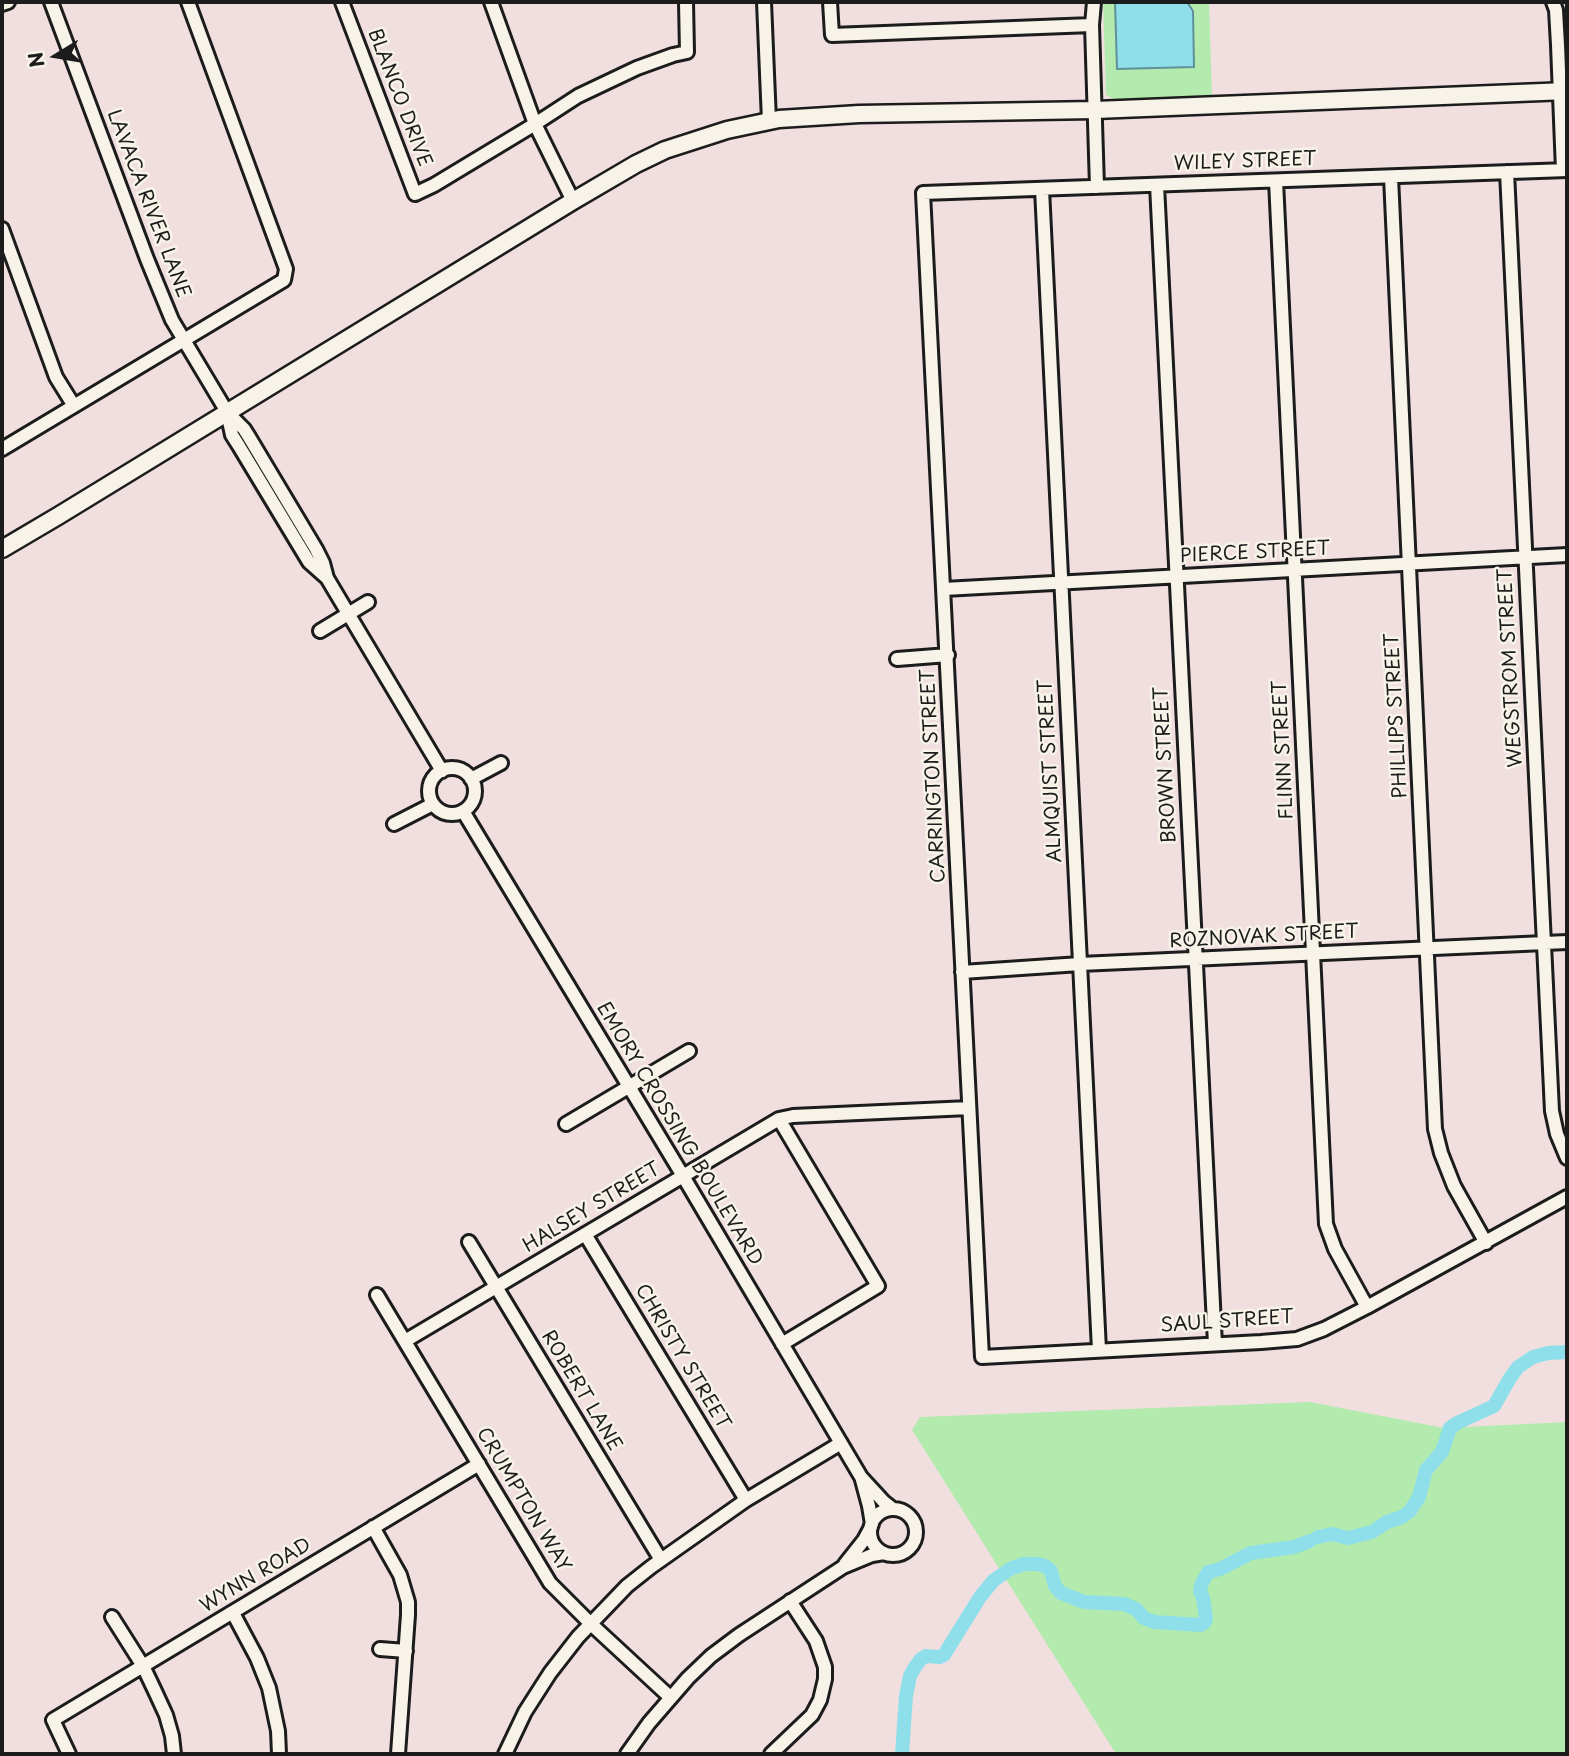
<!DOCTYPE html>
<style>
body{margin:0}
#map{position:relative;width:1569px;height:1756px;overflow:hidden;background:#f1dfe0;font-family:"Playpen Sans",sans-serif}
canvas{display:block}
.frame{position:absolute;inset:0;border:4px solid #1c1c1c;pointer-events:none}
.north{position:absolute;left:21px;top:21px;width:70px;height:70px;-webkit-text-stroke:5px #f7f3e8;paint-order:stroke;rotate:259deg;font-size:19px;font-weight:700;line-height:28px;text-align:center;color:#1c1c1c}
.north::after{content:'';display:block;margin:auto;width:24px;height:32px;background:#1c1c1c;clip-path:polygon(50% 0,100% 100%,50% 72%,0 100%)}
</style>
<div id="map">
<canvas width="1569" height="1756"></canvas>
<div class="frame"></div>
<div class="north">N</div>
</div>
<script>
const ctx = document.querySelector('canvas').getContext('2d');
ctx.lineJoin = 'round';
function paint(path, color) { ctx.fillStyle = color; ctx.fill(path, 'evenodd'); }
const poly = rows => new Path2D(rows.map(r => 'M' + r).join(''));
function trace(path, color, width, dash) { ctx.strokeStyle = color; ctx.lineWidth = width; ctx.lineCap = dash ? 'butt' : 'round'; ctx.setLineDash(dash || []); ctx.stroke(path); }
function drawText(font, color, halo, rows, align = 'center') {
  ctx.font = font + ' "Playpen Sans",sans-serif'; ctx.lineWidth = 5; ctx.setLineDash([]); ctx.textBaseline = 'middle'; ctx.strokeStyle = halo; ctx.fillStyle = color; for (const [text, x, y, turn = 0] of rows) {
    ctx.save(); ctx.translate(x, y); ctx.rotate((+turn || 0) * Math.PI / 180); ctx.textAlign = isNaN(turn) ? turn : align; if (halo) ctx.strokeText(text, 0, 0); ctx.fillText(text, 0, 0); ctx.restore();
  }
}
paint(poly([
 [1103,2,1209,2,1212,96,1116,100,1108,96,1106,94],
 [1310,1402,1444,1428,1567,1422,1567,1754,1116,1754,912,1430,920,1417]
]), '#b3eaad');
const water = poly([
 [1115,2,1187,2,1193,11,1194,67,1117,69,1115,2]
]);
paint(water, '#8fdfeb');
trace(water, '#619198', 2);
trace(poly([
 [1318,1537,1332,1534,1348,1538,1372,1532,1387,1522,1402,1517,1410,1511,1419,1497,1426,1470,1442,1452,1450,1428,1457,1423,1494,1406,1510,1378,1518,1367,1533,1357,1548,1353,1567,1352],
 [902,1754,906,1696,910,1676,915,1667,921,1659,926,1656,940,1657,944,1655,980,1597,994,1580,1012,1568,1024,1564,1037,1564,1045,1566,1051,1571,1055,1586,1061,1593,1084,1602,1124,1604,1136,1609,1144,1618,1154,1622,1201,1625,1205,1622,1206,1618,1203,1598,1200,1591,1201,1585,1208,1572,1220,1569,1251,1553,1294,1547,1310,1541]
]), '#8fdfeb', 14);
const minor = poly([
 [51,2,147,259,172,320,227,412,244,429,249,437,316,549,323,563,327,578,442,771],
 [342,2,415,194,434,185,535,124,578,96,637,68,673,55,687,52,686,2],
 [491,2,535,124,573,201],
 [764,2,769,121],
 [830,2,832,35,1092,25],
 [1094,2,1092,25,1097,187],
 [1553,2,1556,10,1558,45,1563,170],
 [2,4,8,2],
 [1567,170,923,193,982,1357,1261,1342,1297,1339,1324,1329,1367,1307,1567,1197],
 [1507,172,1552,1111,1557,1134,1567,1158],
 [1391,177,1435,1129,1441,1153,1454,1186,1486,1243],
 [1276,181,1326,1224,1335,1249,1367,1307],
 [1157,185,1215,1344],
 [1042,189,1099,1350],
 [2,229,56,377,74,406],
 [227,412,232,435,239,446,309,562,327,578],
 [2,449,284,280,286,269,188,2],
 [944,589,1567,555],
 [320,631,368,602],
 [897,659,948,655],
 '429 791a23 23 0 1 1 46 0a23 23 0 1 1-46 0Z',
 [471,779,501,763],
 [463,811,683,1176,861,1477,884,1502,893,1509],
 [394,824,433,804],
 [962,972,1080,964,1567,942],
 [779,1119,878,1286,782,1344],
 [566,1124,689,1051],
 [585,1234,746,1500],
 [469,1242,661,1560],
 [377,1295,550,1583,591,1624,671,1698],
 [405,1341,779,1119,793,1116,969,1108],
 [862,1480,869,1506,872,1524],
 '870 1532a23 23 0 1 1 46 0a23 23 0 1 1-46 0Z',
 [373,1527,400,1575,408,1602,408,1615,398,1754],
 [845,1564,864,1540,871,1527],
 [233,1613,257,1658,269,1688,278,1731,279,1754],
 [112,1617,143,1666,154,1689,166,1715,172,1736,174,1754],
 [380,1649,406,1651],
 [69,1754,53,1720,479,1464],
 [505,1754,525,1712,550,1673,578,1637,627,1586,651,1567,746,1500,841,1443],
 [627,1754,649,1723,688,1678,711,1656,739,1635,843,1567,872,1555,884,1553],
 [771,1754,812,1715,820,1700,825,1679,825,1667,816,1641,790,1601]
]);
const major = poly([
 [2,549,58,516,573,201,636,164,665,150,727,130,779,119,859,114,1095,110,1567,91]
]);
trace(minor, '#1c1c1c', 18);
trace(major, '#1c1c1c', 21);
trace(minor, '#f7f3e8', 12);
trace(major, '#f7f3e8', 16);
drawText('19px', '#1c1c1c', '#f7f3e8', [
 ["BLANCO DRIVE",399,98,69],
 ["WILEY STREET",1245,162,-2],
 ["LAVACA RIVER LANE",148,204,69],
 ["PIERCE STREET",1255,553,-3],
 ["WEGSTROM STREET",1511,668,-93],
 ["PHILLIPS STREET",1397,716,-93],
 ["FLINN STREET",1284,750,-93],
 ["BROWN STREET",1166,765,-93],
 ["ALMQUIST STREET",1051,771,-93],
 ["CARRINGTON STREET",934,776,-93],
 ["ROZNOVAK STREET",1264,937,-3],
 ["EMORY CROSSING BOULEVARD",679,1134,59],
 ["HALSEY STREET",592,1208,-31],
 ["SAUL STREET",1227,1322,-4],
 ["CHRISTY STREET",682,1357,59],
 ["ROBERT LANE",581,1391,59],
 ["CRUMPTON WAY",523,1500,59],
 ["WYNN ROAD",256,1576,-31]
]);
</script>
